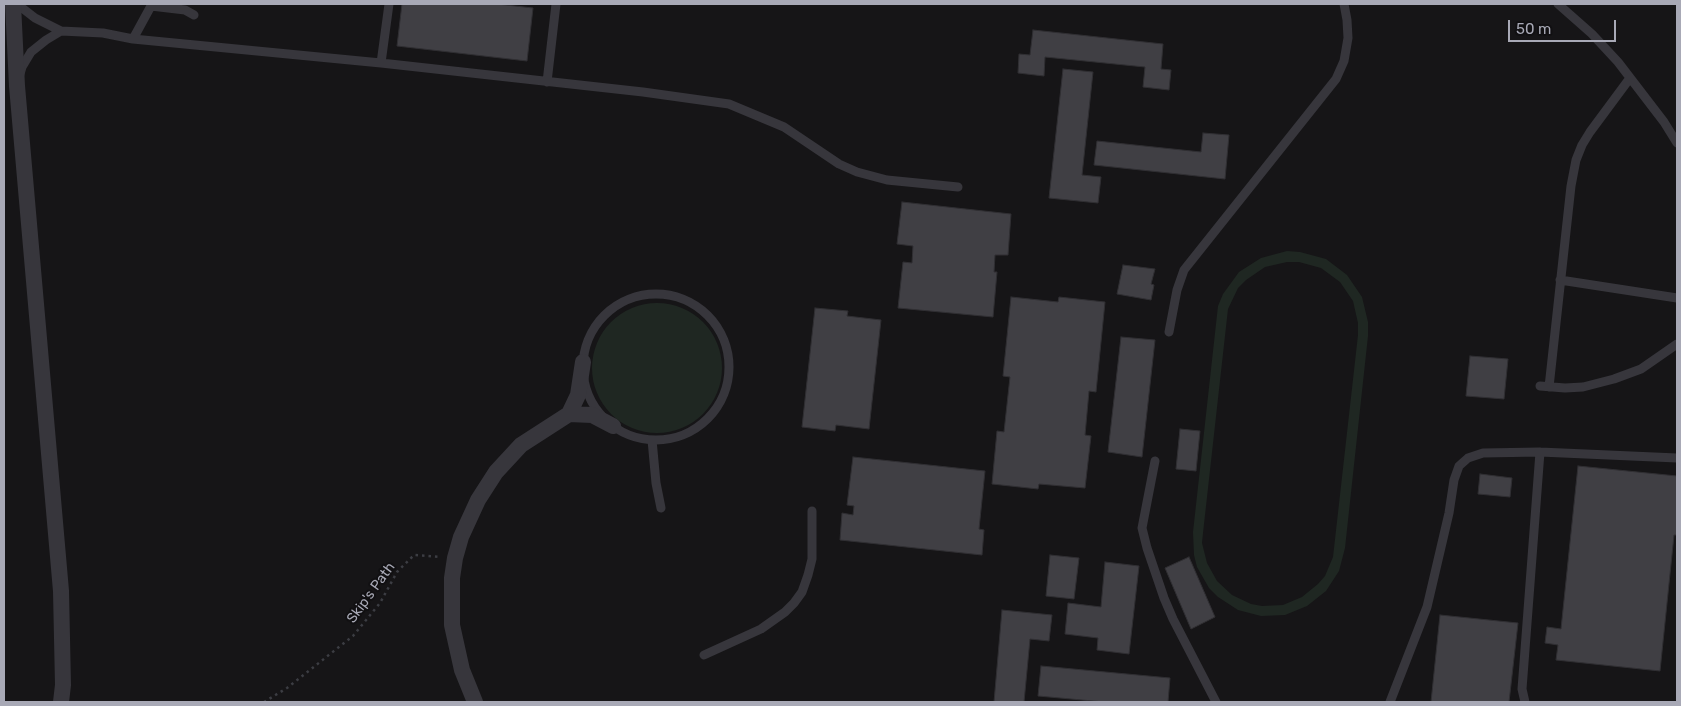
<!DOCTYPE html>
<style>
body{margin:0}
#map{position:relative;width:1681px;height:706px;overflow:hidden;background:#161517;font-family:Rubik,sans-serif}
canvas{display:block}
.frame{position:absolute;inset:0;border:5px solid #a8a9b6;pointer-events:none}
.scale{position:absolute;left:1508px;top:20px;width:108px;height:22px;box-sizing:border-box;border:2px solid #a8a9b6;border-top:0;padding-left:6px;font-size:15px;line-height:18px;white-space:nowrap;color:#a8a9b6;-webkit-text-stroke:4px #111012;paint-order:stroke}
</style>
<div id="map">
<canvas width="1681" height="706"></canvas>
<div class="frame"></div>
<div class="scale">50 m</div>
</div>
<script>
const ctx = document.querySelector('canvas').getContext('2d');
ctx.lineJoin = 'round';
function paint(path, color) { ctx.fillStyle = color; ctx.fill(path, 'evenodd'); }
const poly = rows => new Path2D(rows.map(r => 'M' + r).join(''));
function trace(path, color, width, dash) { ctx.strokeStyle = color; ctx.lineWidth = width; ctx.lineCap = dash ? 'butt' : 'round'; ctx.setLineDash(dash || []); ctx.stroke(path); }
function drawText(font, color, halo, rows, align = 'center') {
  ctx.font = font + ' Rubik,sans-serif'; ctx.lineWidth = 4; ctx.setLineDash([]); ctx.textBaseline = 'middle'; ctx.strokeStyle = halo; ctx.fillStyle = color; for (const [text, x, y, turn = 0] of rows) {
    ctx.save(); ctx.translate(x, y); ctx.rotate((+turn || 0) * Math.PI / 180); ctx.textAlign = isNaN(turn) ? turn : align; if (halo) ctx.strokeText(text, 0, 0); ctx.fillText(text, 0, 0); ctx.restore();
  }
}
paint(poly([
 [1287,251,1300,252,1326,259,1347,275,1362,297,1368,322,1368,336,1345,548,1339,571,1326,591,1307,606,1285,615,1261,616,1238,610,1218,597,1209,588,1197,567,1194,555,1193,532,1218,306,1223,294,1239,272,1261,258],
 [1287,262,1299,262,1321,268,1340,282,1353,301,1358,323,1358,335,1333,557,1325,576,1318,584,1302,597,1283,605,1262,606,1251,604,1232,595,1217,581,1207,563,1202,543,1203,533,1228,309,1238,288,1246,280,1265,267],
 '592 368a65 65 0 1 1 130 0a65 65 0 1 1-130 0Z'
]), '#1f2722');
const building = poly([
 [402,4,497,4,533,8,527,61,397,46,402,4],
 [1033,30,1163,44,1161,69,1171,70,1169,90,1143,87,1145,67,1045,57,1044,76,1018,73,1019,54,1030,55,1033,30],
 [1063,69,1093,72,1082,175,1101,177,1098,203,1049,198,1063,69],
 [1203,133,1229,135,1225,179,1094,165,1097,141,1201,152,1203,133],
 [902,202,1011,214,1008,255,995,255,994,272,997,272,993,317,898,308,903,262,912,263,913,246,897,244,902,202],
 [1123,265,1155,269,1151,284,1154,285,1151,300,1117,294,1123,265],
 [1011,297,1058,302,1059,297,1105,302,1096,392,1089,391,1085,435,1091,436,1085,488,1039,484,1038,489,992,484,997,431,1004,432,1010,377,1003,376,1011,297],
 [815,308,848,311,847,316,881,320,869,429,836,425,835,431,802,427,815,308],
 [1121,337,1155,340,1142,457,1108,452,1121,337],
 [1470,356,1508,359,1504,399,1466,396,1470,356],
 [1180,429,1200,431,1196,471,1176,469,1180,429],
 [853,457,985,471,979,529,984,530,982,555,840,540,842,513,853,515,854,506,847,505,853,457],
 [1578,466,1677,476,1677,535,1674,535,1660,671,1556,660,1558,645,1545,643,1547,627,1561,629,1578,466],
 [1480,474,1512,478,1510,497,1478,494,1480,474],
 [1050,555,1079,558,1074,599,1046,596,1050,555],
 [1189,557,1215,617,1191,629,1165,568,1189,557],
 [1105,562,1139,566,1129,654,1097,650,1098,638,1065,634,1068,603,1101,607,1105,562],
 [1002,610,1052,615,1049,641,1030,639,1024,702,994,702,1002,610],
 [1440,615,1518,623,1509,702,1431,702,1440,615],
 [1041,666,1170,678,1168,702,1104,702,1038,696,1041,666]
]);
paint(building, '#403f44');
trace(building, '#302f33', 1);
trace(poly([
 [264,702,287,688,353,636,380,603,397,572,414,555,441,557]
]), '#3c3d43', 2.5, [2.5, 4]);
trace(poly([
 [17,4,35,18,61,31],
 [1558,4,1592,34,1618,62,1664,122,1677,143],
 [133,39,151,6,185,10,194,15],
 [381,63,389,4],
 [20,74,22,67,31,52,46,40,61,31,103,33,133,39,381,63,643,92,729,104,784,127,839,164,857,172,887,180,958,187],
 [547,82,556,4],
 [1560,280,1677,298],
 '583 367a73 73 0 1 1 146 0a73 73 0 1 1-146 0Z',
 [1169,332,1177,290,1184,270,1336,79,1344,61,1348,38,1347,20,1344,4],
 [1540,386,1565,388,1583,387,1614,379,1641,369,1677,344],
 [1549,387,1571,186,1576,160,1582,145,1590,132,1630,78],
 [652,440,656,483,661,508],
 [1155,461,1142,528,1147,548,1164,598,1173,619,1216,702],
 [704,655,761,629,785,612,794,603,802,592,808,575,812,559,812,511],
 [1390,702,1427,607,1449,513,1454,480,1459,466,1468,458,1483,453,1540,452,1677,458],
 [1525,702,1522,689,1540,452]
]), '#37363c', 9);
trace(poly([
 [13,4,17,86,61,591,63,685,61,702],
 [569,414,592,415,613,426],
 [475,702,462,670,452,625,452,578,455,558,461,537,478,500,496,472,521,445,569,414,578,395,583,362]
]), '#37363c', 16);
drawText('14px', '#a8a9b6', '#111012', [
 ["Skip's Path",371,593,-54]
]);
</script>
